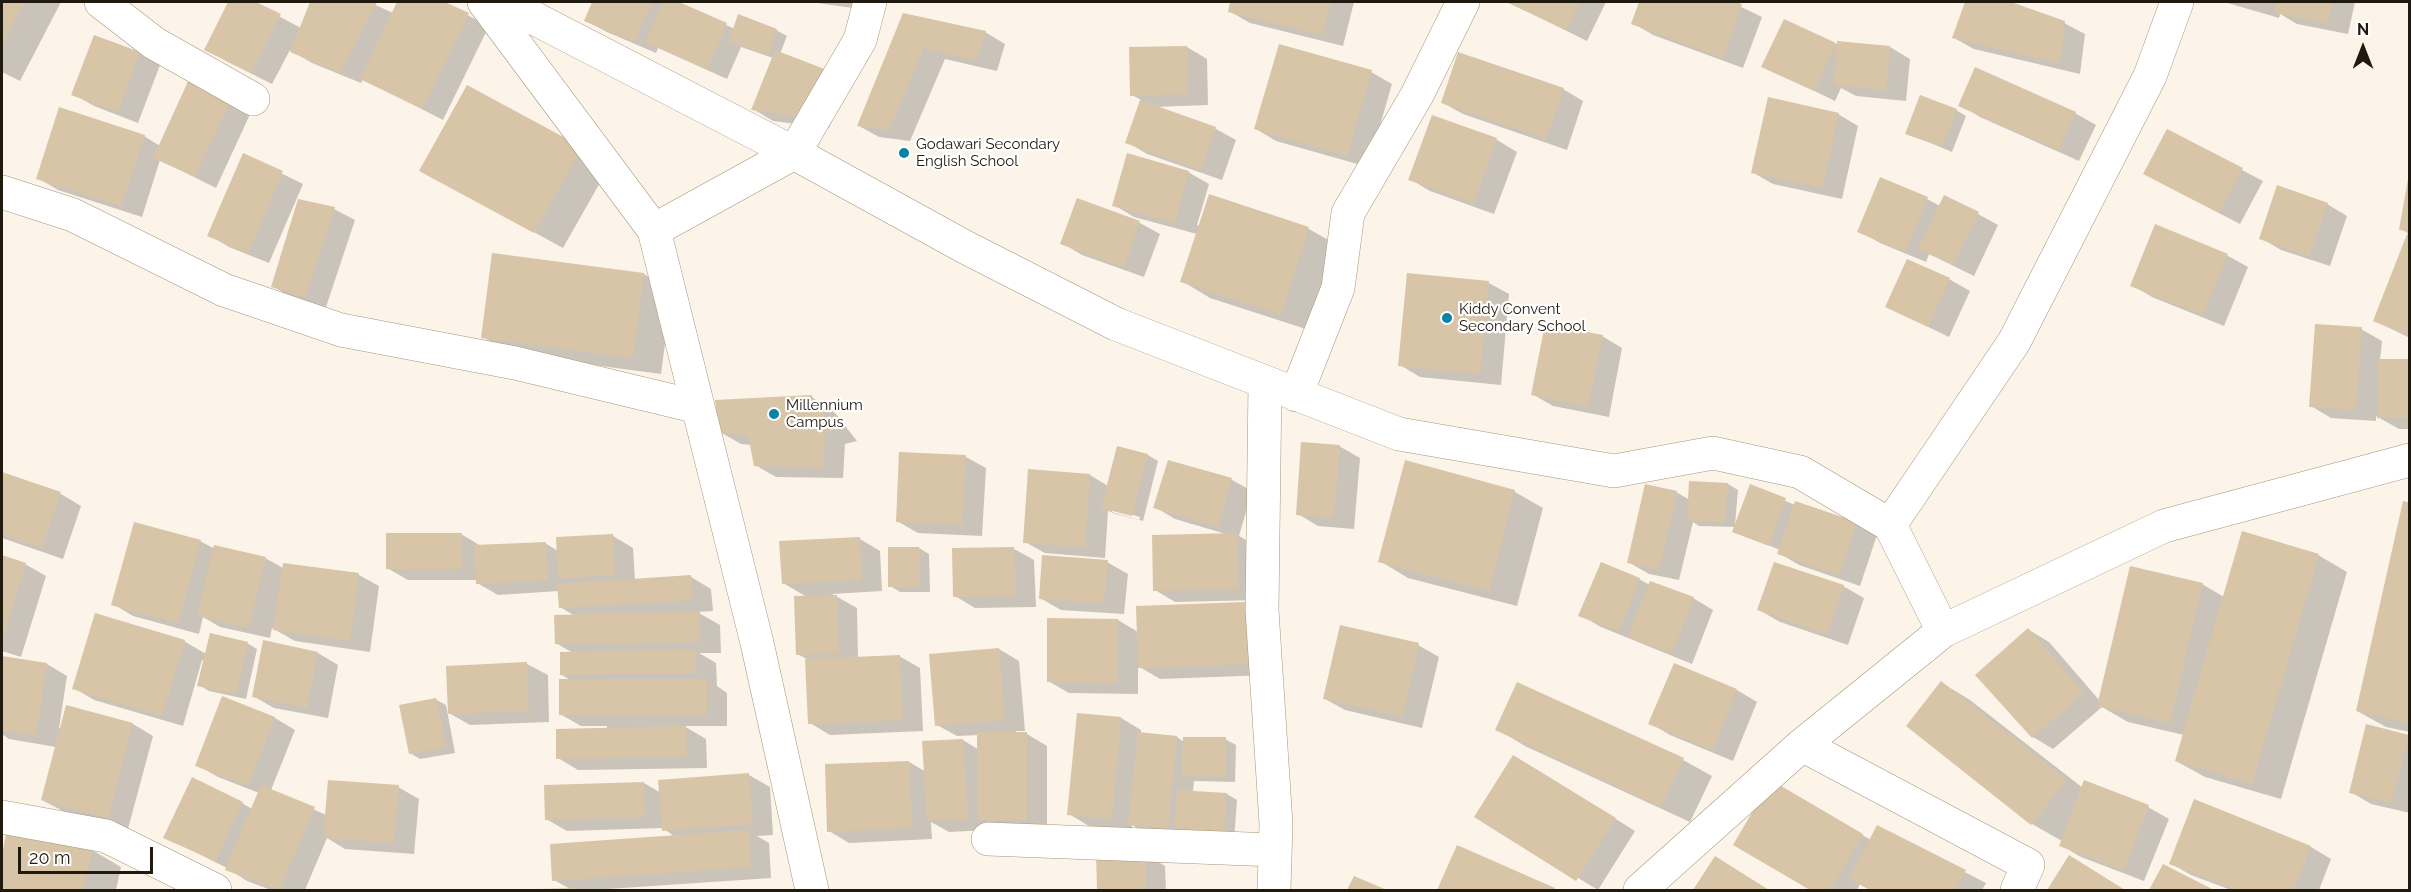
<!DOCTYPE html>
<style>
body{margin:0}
#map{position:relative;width:2411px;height:892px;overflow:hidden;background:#fcf4e8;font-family:Raleway,sans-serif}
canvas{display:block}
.frame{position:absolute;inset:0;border:3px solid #20190e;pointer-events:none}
.north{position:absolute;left:2333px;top:18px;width:60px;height:60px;-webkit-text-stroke:4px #fff;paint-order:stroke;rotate:0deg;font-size:16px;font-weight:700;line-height:24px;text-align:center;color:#20190e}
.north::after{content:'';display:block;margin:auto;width:21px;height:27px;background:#20190e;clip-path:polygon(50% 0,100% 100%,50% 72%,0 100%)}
.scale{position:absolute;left:18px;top:847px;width:135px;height:27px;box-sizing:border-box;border:3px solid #20190e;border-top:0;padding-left:8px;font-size:18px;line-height:21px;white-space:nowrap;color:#20190e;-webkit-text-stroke:4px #fff;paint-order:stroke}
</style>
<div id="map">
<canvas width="2411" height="892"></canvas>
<div class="frame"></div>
<div class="north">N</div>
<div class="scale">20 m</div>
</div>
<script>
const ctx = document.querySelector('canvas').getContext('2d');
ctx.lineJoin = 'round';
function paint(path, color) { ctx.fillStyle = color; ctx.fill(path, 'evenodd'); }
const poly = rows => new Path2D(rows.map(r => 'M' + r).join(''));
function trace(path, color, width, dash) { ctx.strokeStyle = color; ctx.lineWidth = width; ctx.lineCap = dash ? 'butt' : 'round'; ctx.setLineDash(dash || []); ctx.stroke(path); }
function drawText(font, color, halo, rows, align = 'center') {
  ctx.font = font + ' Raleway,sans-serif'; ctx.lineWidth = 4.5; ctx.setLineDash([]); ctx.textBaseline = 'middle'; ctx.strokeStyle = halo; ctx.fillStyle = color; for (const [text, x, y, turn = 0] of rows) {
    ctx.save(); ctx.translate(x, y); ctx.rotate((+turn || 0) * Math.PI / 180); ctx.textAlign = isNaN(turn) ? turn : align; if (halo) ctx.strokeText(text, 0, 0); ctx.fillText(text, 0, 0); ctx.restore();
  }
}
paint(poly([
 [2,2,61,2,20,81,2,72],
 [230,2,252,2,301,28,311,2,369,2,393,13,399,2,441,2,489,26,443,120,363,79,361,83,312,63,290,50,272,84,226,61,206,49],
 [594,2,675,2,735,29,776,30,787,36,780,54,846,84,829,128,773,121,753,109,773,58,741,47,727,79,658,48,656,53,607,32,586,21],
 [810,2,861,2,860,9],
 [1232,2,1354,2,1343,46,1250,23,1229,11],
 [1508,2,1606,2,1587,41],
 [1640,2,1731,2,1762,17,1743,68,1653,35,1633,23],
 [1967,2,2007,2,2064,23,2085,34,2080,74,1974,49,1954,38],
 [2224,2,2355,2,2348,34,2297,24,2280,14,2279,18],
 [904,15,985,32,1005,44,997,71,945,59,910,141,879,137,859,126],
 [1835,44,1890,47,1910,59,1906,101,1856,96,1841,88,1835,101,1763,66],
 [1187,47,1207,59,1208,105,1154,107,1216,129,1236,140,1222,180,1147,154,1127,142,1141,100,1132,95],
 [139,53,160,65,138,123,94,106,73,94],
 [1371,72,1392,84,1368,167,1276,141,1256,129],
 [191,79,252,110,216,188,160,160,142,217,58,190,38,178,144,136,160,146],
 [1563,89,1583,101,1567,150,1463,114,1443,103],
 [1960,105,2075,113,2096,125,2079,161,1980,117],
 [1956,110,1966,116,1952,152,1907,133],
 [1838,114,1858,126,1842,199,1773,184,1752,172],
 [1432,116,1497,140,1517,152,1494,214,1430,191,1410,179],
 [2167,131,2263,181,2240,224,2165,185],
 [581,149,610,165,563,248,450,186],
 [244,155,303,184,269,263,229,247,209,235],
 [1188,172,1209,184,1197,225,1200,226,1210,196,1309,229,1337,245,1309,330,1210,298,1182,281,1197,234,1134,217,1114,205],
 [2409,183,2410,338,2375,321,2409,234,2401,229],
 [1927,199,1940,206,1978,214,1998,225,1974,276,1929,254,1926,262,1880,243,1859,231],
 [1078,200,1140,223,1160,234,1144,277,1082,255,1062,243],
 [2327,204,2347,216,2330,266,2281,250,2261,238],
 [334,209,355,220,326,307,293,298,272,286],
 [2156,226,2228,256,2248,267,2224,326,2152,297,2132,285],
 [644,274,672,291,661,374,511,354,483,337],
 [1949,279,1970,291,1949,337,1887,307],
 [1489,283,1509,294,1501,385,1420,377,1400,365],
 [2361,329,2382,341,2380,360,2410,361,2410,429,2399,429,2376,416,2376,421,2331,418,2311,406],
 [1602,336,1622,348,1609,417,1553,406,1532,394],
 [811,397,832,409,857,441,845,444,843,478,776,477,755,465,752,445,741,444,720,432],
 [1339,446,1360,458,1354,529,1318,526,1298,514],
 [1118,448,1148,455,1158,461,1143,521,1108,511,1105,558,1045,553,1025,542,1090,475,1108,486],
 [1112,509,1140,517,1139,520,1112,513],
 [966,457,986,468,982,536,918,533,897,521],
 [1169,461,1232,480,1252,491,1239,536,1257,546,1259,600,1175,602,1155,590,1226,534,1175,519,1155,507],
 [1406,462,1515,492,1543,508,1517,606,1408,578,1380,561],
 [2,474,61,494,81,506,63,559,2,538],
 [1728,484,1738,490,1735,525,1751,486,1795,505,1857,523,1877,535,1860,586,1799,565,1779,553,1780,550,1734,531,1735,527,1699,526,1693,522,1679,580,1649,574,1628,562,1676,492,1690,500],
 [2410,504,2410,732,2386,727,2357,711],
 [461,534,481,546,545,543,558,551,613,536,633,548,635,580,691,577,711,589,713,611,697,612,720,625,721,653,699,653,716,663,717,686,727,693,727,726,684,726,706,739,707,768,578,770,558,758,607,729,607,726,581,726,560,714,572,681,562,675,573,653,556,643,575,616,560,607,559,591,498,595,477,583,477,580,408,580,387,568],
 [860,539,880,551,882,591,832,594,857,608,858,658,899,656,920,668,923,731,830,735,810,723,807,659,797,654,807,597,783,583],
 [200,541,215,549,265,558,283,568,359,575,379,586,370,652,295,641,272,628,270,638,220,627,203,617,199,634,133,616,113,604],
 [919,548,929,554,930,592,900,592,890,586],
 [1014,549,1034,560,1036,607,975,608,955,596],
 [2318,555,2347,572,2281,799,2205,777,2176,761,2184,735,2128,722,2102,707,2053,749,2033,737,2029,630,2049,642,2100,701,2202,584,2224,597],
 [2,557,25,564,46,576,21,657,2,651],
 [1107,562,1128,574,1124,614,1061,610,1040,598],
 [1639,579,1650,585,1693,598,1713,610,1692,664,1601,627,1580,615],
 [1843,586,1864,598,1848,645,1780,622,1759,610],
 [1244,603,1268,675,1160,679,1138,666,1138,694,1069,693,1048,681,1118,620,1138,632],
 [184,641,206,654,247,643,257,649,246,699,209,691,199,685,205,661,202,660,183,726,94,700,74,688],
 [1418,645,1439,657,1422,728,1345,710,1325,699],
 [999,649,1019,661,1025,731,1016,731,1016,734,1027,734,1047,746,1047,831,988,830,949,832,931,822,932,839,849,843,829,831,909,762,926,772,963,740,979,750,979,735,957,736,937,725],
 [318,653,338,665,328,718,274,708,253,696],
 [2,657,47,664,67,676,59,728,133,724,153,736,128,829,63,811,42,800,56,747,9,739,2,734],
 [527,664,548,675,549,722,470,725,449,713,447,667],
 [1674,665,1737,690,1757,702,1733,761,1670,735,1650,723],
 [1942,683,1970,700,2083,788,2085,782,2148,807,2169,819,2144,881,2081,857,2060,845,2062,841,2032,824],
 [223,698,275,718,295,730,271,790,326,815,398,787,419,799,414,854,345,849,327,838,305,890,271,890,247,881,227,868,165,837,242,803,252,809,259,793,218,777,197,765],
 [435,699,446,705,455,753,420,759,410,753],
 [1121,718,1141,730,1141,734,1177,737,1184,742,1225,739,1236,745,1235,782,1194,781,1193,792,1227,794,1237,800,1234,840,1150,835,1132,825,1132,830,1089,826,1069,814],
 [1497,729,1683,760,1712,776,1690,822,1525,746],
 [2408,737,2410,813,2371,804,2351,792],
 [1534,768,1635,831,1598,890,1476,816],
 [749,775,770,787,773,835,757,836,769,843,771,878,593,890,514,890,570,889,554,880,675,837,663,828,567,831,546,819,644,783,661,793],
 [1771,782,1871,840,1877,827,1986,883,1982,890,1871,890,1860,884,1857,890,1813,890,1735,844],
 [2195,801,2311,847,2331,859,2319,890,2231,890,2191,875,2170,863],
 [8,831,92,850,121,867,116,890,2,890,2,861],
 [1458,847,1556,890,1439,890],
 [1145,854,1165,866,1166,890,1099,890,1098,855],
 [1716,858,1736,870,1768,890,1695,890],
 [2070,858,2090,869,2124,890,2049,890],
 [2163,866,2211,890,2150,890]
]), '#0003');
paint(poly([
 [2,2,24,2,2,45],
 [228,2,256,2,281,14,251,73,204,50],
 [310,2,377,2,340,73,290,52],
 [397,2,445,2,469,13,422,109,360,79],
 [592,2,652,2,635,42,584,21],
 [663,2,679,2,727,23,707,69,645,42],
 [1230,2,1331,2,1323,35,1228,12],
 [1506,2,1580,2,1566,30],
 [1639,2,1735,2,1742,4,1723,58,1631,24],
 [1965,2,2011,2,2065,21,2060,63,1952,38],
 [2241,2,2260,2,2258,7],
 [2277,2,2332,2,2328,23,2275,13],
 [903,13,986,31,976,61,924,48,889,130,857,126],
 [738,14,777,29,768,56,729,41],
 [1784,19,1836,43,1814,91,1761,67],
 [94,35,140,52,118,112,71,95],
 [1837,41,1890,46,1886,90,1834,85],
 [1279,44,1372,70,1347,156,1254,129],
 [1187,46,1188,94,1130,96,1129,47],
 [775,50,827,70,808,118,751,110],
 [1458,52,1564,88,1546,139,1441,103],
 [1975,67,2076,112,2058,150,1958,106],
 [190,77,232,97,195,177,153,158],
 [467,85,582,147,534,233,419,171],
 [1920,95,1957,109,1942,147,1905,134],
 [1768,97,1839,113,1822,188,1751,173],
 [1140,100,1216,127,1201,170,1125,143],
 [59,107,145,135,121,206,36,179],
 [1432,115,1497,138,1474,203,1408,180],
 [2167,129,2243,168,2219,213,2143,174],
 [243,153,283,171,248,253,207,236],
 [1127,153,1189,171,1175,223,1112,206],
 [1880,177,1928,197,1905,252,1857,232],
 [2408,179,2410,179,2410,231,2399,230],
 [2277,185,2328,203,2309,256,2259,239],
 [1209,194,1309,227,1281,315,1180,282],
 [1944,195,1979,212,1953,265,1918,249],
 [1077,198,1140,221,1124,267,1060,244],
 [298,199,335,207,305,297,271,287],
 [2155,224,2228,254,2203,315,2130,286],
 [2407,234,2410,235,2410,336,2373,321],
 [492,253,644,273,633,358,481,338],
 [1907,259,1950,278,1928,327,1885,307],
 [1407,273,1489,281,1480,374,1398,366],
 [1545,324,1603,335,1588,407,1531,395],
 [2315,324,2362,327,2356,410,2309,407],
 [2378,359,2410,359,2410,418,2377,418],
 [811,395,838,430,825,433,823,467,754,466,748,435,719,433,715,400],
 [1301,442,1340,445,1334,518,1296,515],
 [1117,446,1148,454,1132,516,1101,508],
 [899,452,966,455,962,525,896,522],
 [1168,460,1232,478,1218,527,1153,508],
 [1405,460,1515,490,1489,591,1378,562],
 [1028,469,1090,474,1085,547,1023,543],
 [2,472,61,492,42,548,2,535],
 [1689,481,1728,483,1725,522,1687,521],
 [1645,484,1677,491,1659,569,1627,563],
 [1750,484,1786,498,1769,546,1732,532],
 [1795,501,1857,522,1839,575,1777,554],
 [2403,501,2410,503,2410,723,2356,711],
 [134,522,201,540,178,623,111,605],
 [2242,531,2319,554,2252,784,2175,761],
 [386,533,462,533,462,569,386,569],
 [1237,533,1239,589,1153,591,1152,535],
 [613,534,615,575,558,578,556,537],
 [860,537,862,580,782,584,779,541],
 [546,542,548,580,476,584,474,545],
 [214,545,266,557,249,628,197,616],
 [888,547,919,547,920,587,888,587],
 [1014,547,1016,596,953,597,952,548],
 [2,555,26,563,2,641],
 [1042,555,1108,560,1104,603,1039,599],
 [1601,562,1640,578,1619,631,1578,616],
 [1774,562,1844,585,1827,634,1757,610],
 [283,563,359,573,350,641,273,630],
 [2130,566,2203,583,2170,723,2097,706],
 [691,575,693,600,559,608,557,584],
 [1650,581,1694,597,1672,653,1628,637],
 [837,595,839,653,796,655,794,596],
 [1246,602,1248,664,1138,668,1136,606],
 [700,612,700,642,555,644,554,615],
 [95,613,185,640,162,716,72,689],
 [1047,618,1118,619,1118,683,1047,682],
 [1340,625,1419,643,1402,717,1323,699],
 [2028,628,2084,693,2032,738,1975,675],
 [210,633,248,642,236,694,197,686],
 [263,640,318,652,307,708,252,697],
 [999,648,1005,720,935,726,929,654],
 [696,649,696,673,560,675,560,652],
 [900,655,903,720,808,724,805,659],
 [2,656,47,663,36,736,2,730],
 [527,662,529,711,448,714,446,666],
 [1674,663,1737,689,1713,750,1648,724],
 [559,679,707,679,707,715,559,715],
 [1941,681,2067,780,2031,825,1906,726],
 [1517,682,1684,758,1661,807,1495,730],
 [222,696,275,717,248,786,195,766],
 [436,698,446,747,409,754,399,705],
 [66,705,133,723,108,818,41,800],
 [1077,713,1121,717,1112,819,1067,815],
 [2366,724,2409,735,2391,803,2349,793],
 [686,726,687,757,556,759,556,729],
 [977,732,1027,732,1027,820,977,820],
 [1138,732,1177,736,1168,829,1128,824],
 [1183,737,1226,737,1225,777,1182,776],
 [963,739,968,819,927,821,922,741],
 [1513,755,1616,818,1576,881,1474,817],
 [909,761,912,828,827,832,825,764],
 [749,773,753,824,662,831,658,780],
 [192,777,243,802,215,861,163,838],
 [328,780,399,785,394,843,323,838],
 [1771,780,1863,834,1830,890,1810,890,1733,845],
 [2084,780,2149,805,2124,870,2059,846],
 [644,782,645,817,545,820,544,785],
 [261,785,315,807,279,890,225,870],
 [1177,790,1227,793,1224,835,1175,832],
 [2194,799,2311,846,2294,890,2237,890,2169,864],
 [1877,825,1966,870,1956,890,1870,890,1849,879],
 [7,829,93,849,83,890,2,890,2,854],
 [749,830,751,867,552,881,550,844],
 [1457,845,1555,888,1554,890,1437,890],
 [1145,852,1146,890,1097,890,1096,853],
 [2069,855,2125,890,2047,890],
 [1715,856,1769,890,1693,890],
 [2163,864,2214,890,2149,890],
 [1354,876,1387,890,1347,890],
 [577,888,577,890,536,890,536,889]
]), '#d8c4a7');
const minor = poly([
 [101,2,154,43,253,99],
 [484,2,654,230,757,643,812,890],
 [503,2,794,153,965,247,1116,324,1399,434,1614,471,1713,453,1800,472,1890,525,1943,631],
 [2,192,73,215,224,290,341,330,515,363,698,407],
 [654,230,794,153,860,40,870,2],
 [1265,383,1262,610,1276,824,1274,890],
 [1296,395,1338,288,1348,213,1417,95,1463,2],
 [1890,525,2014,342,2150,76,2177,2],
 [1802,745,2028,865,2017,890],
 [2,817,106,836,215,890],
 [988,839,1275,850],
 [1640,890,1802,745,1943,631,2164,526,2410,460]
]);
trace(minor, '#a89479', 34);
trace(minor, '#fff', 33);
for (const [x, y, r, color] of [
 [904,153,6,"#0883a8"],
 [1447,318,6,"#0883a8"],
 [774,414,6,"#0883a8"]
]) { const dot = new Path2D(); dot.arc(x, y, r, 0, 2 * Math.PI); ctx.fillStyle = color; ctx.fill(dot); trace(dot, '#fff', 2); }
drawText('15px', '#20190e', '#fff', [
 ["Godawari Secondary",916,144],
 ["English School",916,161],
 ["Kiddy Convent",1459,309],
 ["Secondary School",1459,326],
 ["Millennium",786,405],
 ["Campus",786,422]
], 'left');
</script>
